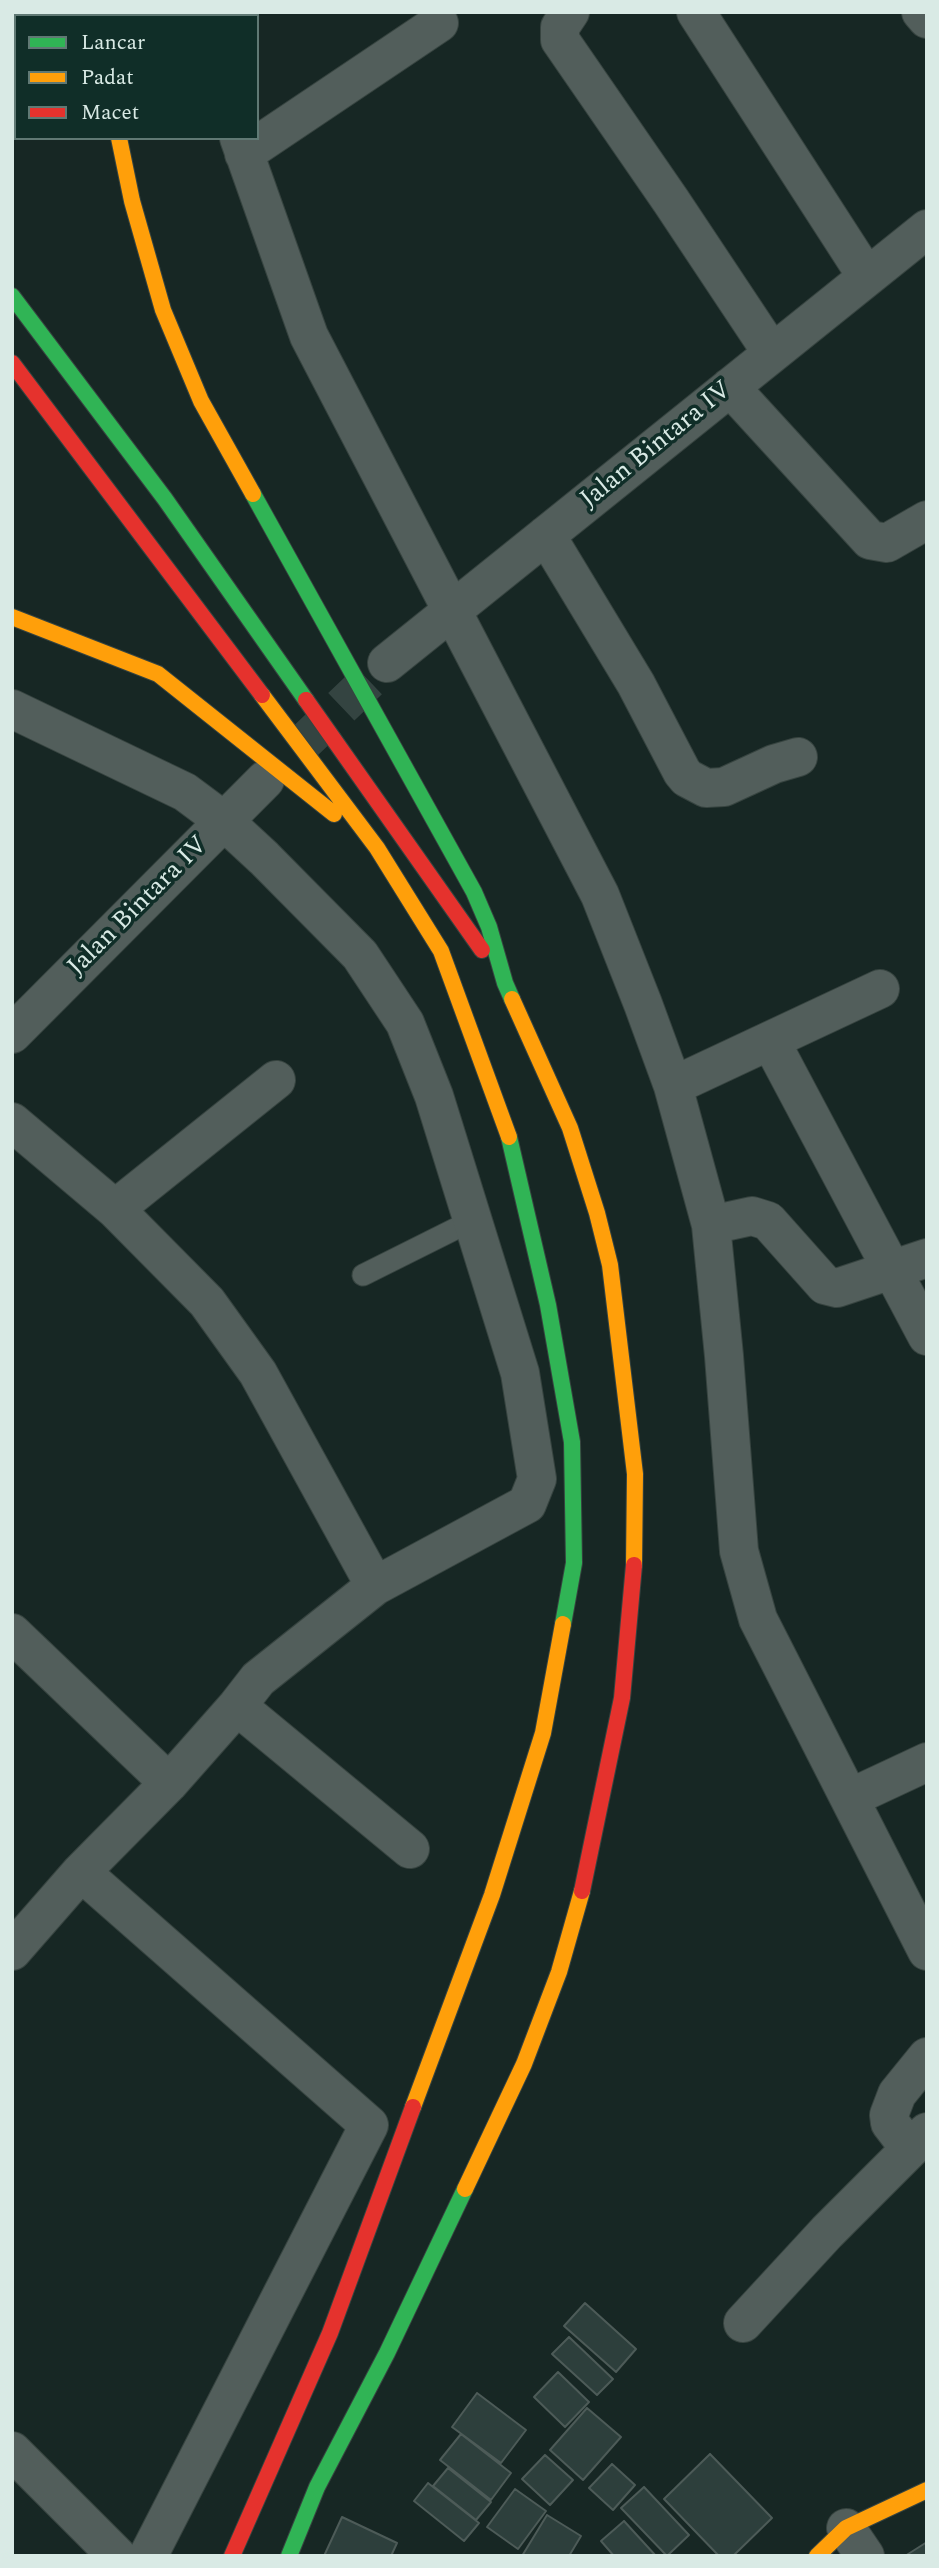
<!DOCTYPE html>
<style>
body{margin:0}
#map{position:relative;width:939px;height:2568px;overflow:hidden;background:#172724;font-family:Spectral,serif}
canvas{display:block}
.frame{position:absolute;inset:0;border:14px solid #d9eae5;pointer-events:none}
.legend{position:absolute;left:14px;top:14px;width:245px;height:126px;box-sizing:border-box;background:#102e28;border:2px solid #607974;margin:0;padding:9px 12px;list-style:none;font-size:21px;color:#d9eae5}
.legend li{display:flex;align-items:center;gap:14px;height:35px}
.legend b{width:35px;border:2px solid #607974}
</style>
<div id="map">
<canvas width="939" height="2568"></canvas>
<div class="frame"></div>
<ul class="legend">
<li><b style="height:9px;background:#30b455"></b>Lancar</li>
<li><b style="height:9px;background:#ff9f0a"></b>Padat</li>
<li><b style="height:9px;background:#e5322d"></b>Macet</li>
</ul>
</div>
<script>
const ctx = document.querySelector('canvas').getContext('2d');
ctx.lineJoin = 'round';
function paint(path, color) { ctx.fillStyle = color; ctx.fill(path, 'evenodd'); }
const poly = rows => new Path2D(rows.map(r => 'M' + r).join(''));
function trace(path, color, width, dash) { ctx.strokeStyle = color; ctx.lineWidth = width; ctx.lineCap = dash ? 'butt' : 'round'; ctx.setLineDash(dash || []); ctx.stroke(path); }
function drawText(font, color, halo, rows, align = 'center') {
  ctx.font = font + ' Spectral,serif'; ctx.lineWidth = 7; ctx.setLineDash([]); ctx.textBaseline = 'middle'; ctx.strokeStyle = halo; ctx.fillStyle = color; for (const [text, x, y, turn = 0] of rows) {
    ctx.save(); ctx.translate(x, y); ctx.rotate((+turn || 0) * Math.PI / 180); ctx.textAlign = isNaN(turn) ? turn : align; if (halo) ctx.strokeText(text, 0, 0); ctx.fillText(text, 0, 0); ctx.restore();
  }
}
const building = poly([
 [585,2303,636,2349,616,2372,564,2326,585,2303],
 [569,2337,613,2379,597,2395,552,2354,569,2337],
 [558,2372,589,2402,565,2427,534,2397,558,2372],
 [477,2393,526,2430,501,2463,452,2427,477,2393],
 [587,2408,621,2437,583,2480,550,2450,587,2408],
 [461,2434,511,2473,491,2500,440,2460,461,2434],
 [710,2454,772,2518,733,2556,719,2556,664,2499,710,2454],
 [545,2455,573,2480,550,2505,522,2479,545,2455],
 [612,2464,635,2485,613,2510,589,2488,612,2464],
 [448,2468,491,2502,476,2520,433,2486,448,2468],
 [428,2483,479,2523,464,2541,414,2501,428,2483],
 [644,2487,689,2535,667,2556,621,2508,644,2487],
 [515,2489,546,2511,518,2549,487,2527,515,2489],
 [547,2515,581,2536,569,2556,522,2556,547,2515],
 [342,2517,397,2543,391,2556,324,2556,342,2517],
 [624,2521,656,2556,614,2556,601,2541,624,2521],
 [927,2542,927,2556,905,2556,927,2542]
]);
paint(building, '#2d3f3c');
trace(building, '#4d5b58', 2);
trace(poly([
 [300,746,383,667]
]), '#344441', 38, [38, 19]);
const lane = poly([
 [363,1275,471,1221]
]);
const street = poly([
 [202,12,203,16],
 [570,12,560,27,560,40,671,201,772,353],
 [696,12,867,277],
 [921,12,927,19],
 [239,138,309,336,600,895,643,1004,673,1086,711,1225,724,1356,739,1551,758,1619,927,1951],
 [244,154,439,23],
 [730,387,870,540,887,543,927,520],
 [546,535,636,684,682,772,687,778,706,788,724,787,774,764,798,757],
 [387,663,927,229],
 [12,709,185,792,224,821,264,858,360,955,405,1023,434,1096,520,1373,537,1479,527,1504,375,1586,258,1679,237,1706,169,1783,81,1872,12,1951],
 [12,1034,265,780],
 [771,1042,927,1336],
 [673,1086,880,989],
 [12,1122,115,1209,207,1302,258,1373,375,1586],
 [115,1209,276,1080],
 [711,1225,752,1216,768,1221,825,1285,837,1288,927,1258],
 [12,1633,169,1783],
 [237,1706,410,1849],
 [850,1798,927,1762],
 [81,1872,369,2125,148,2556],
 [910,2149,890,2123,889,2115,897,2094,927,2057],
 [743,2323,827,2232,927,2132],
 [12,2451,117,2556],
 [846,2528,865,2556]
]);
const fast = poly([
 [12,296,165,499,306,700],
 [253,494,474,892,489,927,505,983,512,999],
 [509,1137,548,1305,572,1442,574,1563,563,1624],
 [289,2556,317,2487,387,2353,465,2189]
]);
const slow = poly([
 [119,138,132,201,163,310,201,401,253,494],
 [12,617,158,674,334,814],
 [262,695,377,848,441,951,509,1137],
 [512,999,570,1128,597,1213,610,1265,635,1474,634,1565],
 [413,2107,492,1895,543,1733,563,1624],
 [465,2189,524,2064,559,1972,582,1891],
 [817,2556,846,2528,927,2490]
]);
const jam = poly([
 [100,12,100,16],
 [12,363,262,695],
 [306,700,482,950],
 [582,1891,622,1698,634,1565],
 [232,2556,330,2333,413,2107]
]);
trace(lane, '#374440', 23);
trace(street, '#374440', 40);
trace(fast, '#374440', 18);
trace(slow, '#374440', 18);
trace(jam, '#374440', 18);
trace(lane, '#525e5b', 21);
trace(street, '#525e5b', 38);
trace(fast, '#30b455', 16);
trace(slow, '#ff9f0a', 16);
trace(jam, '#e5322d', 16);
drawText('26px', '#d9eae5', '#102e28', [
 ["Jalan Bintara IV",657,446,-39],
 ["Jalan Bintara IV",139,907,-45]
]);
</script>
